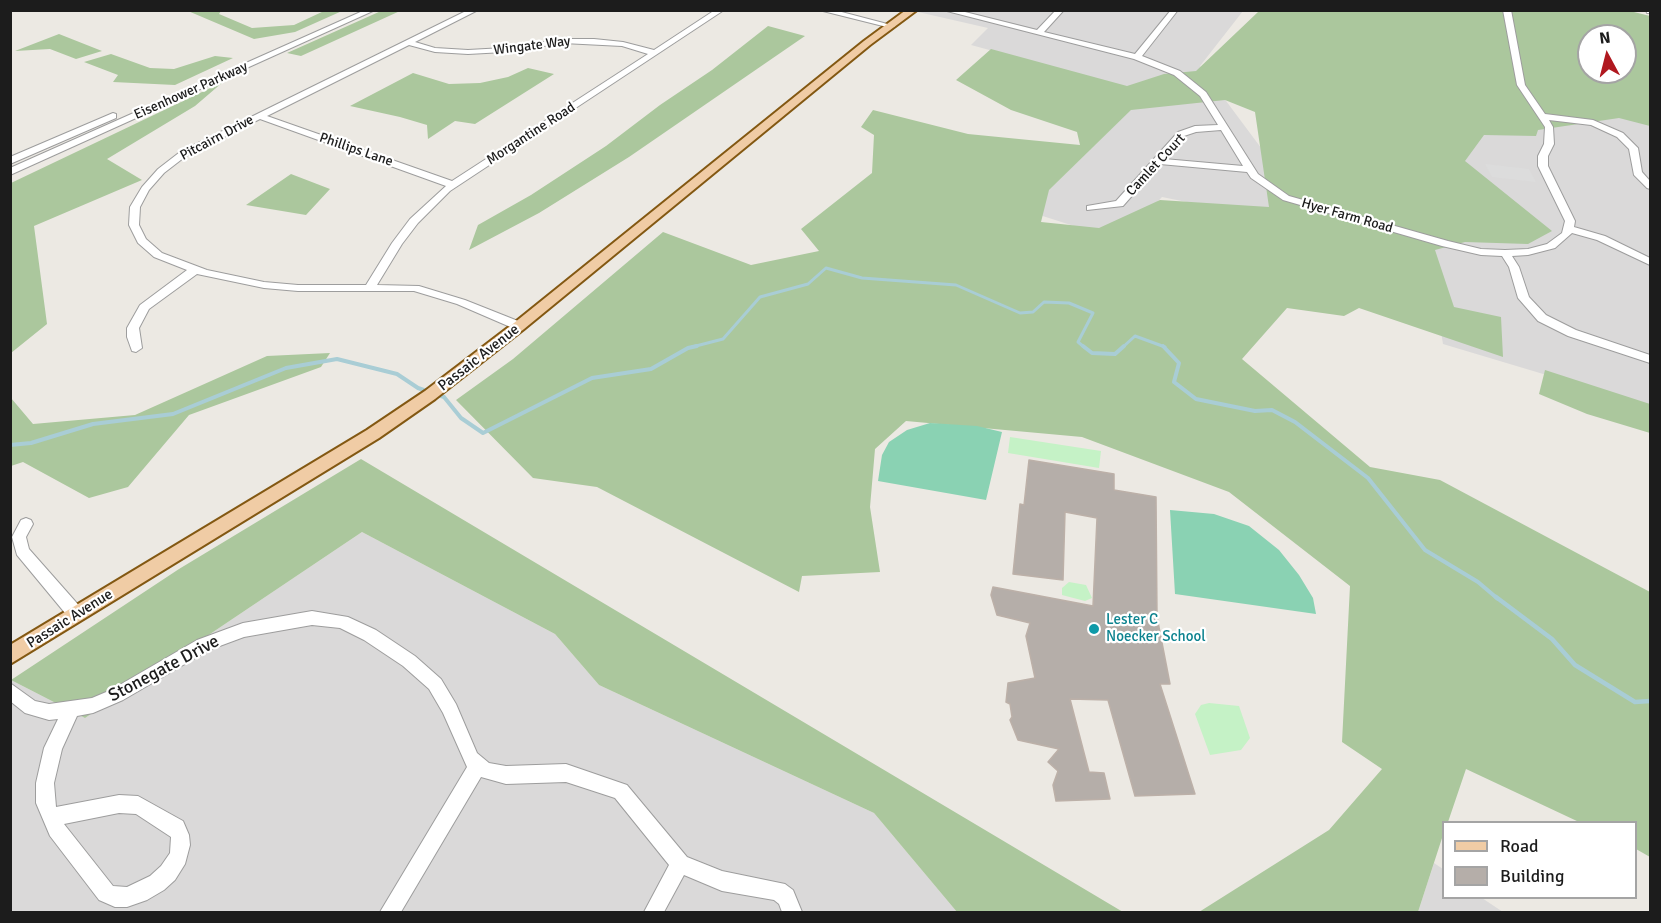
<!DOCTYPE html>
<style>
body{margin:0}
#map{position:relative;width:1661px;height:923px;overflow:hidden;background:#ece9e3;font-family:Signika,sans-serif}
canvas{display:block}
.frame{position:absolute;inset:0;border:12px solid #1c1c1c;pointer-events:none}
.legend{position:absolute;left:1442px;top:821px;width:195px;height:78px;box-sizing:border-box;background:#fff;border:2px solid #a4a4a4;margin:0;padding:8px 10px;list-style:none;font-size:18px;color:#1c1c1c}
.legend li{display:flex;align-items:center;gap:12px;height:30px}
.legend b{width:30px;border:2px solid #a4a4a4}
.north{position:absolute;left:1577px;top:24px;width:60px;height:60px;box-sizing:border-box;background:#fff;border:2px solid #a4a4a4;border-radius:50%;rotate:353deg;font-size:16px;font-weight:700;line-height:24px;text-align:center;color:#1c1c1c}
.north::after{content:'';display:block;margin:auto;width:21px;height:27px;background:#b0181f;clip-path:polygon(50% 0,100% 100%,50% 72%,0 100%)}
</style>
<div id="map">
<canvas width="1661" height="923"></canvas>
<div class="frame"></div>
<ul class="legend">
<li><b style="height:8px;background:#f0cca5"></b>Road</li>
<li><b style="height:16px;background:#b5aea9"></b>Building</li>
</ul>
<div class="north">N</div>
</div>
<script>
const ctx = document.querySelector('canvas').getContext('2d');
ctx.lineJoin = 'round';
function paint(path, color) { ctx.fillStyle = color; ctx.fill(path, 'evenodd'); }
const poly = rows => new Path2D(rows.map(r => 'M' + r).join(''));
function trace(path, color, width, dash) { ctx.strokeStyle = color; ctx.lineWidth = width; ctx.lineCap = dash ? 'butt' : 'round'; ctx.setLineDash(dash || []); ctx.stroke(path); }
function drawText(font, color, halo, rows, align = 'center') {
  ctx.font = font + ' Signika,sans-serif'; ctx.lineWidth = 4.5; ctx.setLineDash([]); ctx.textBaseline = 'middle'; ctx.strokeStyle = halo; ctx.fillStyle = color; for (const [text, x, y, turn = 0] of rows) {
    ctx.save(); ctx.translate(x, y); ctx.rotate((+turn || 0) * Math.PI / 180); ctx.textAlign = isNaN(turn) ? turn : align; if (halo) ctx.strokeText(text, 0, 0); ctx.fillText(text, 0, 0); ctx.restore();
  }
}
paint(poly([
 [919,10,1243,11,1200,66,1282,176,1455,11,1553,101,1650,125,1650,406,1443,344,1428,251,1162,197,1121,241,1027,211,1148,93,971,45,988,28,918,12],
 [362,532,555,634,599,685,874,813,957,912,11,912,11,680,85,718],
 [1434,863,1443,869,1444,898,1482,898,1503,912,1418,912]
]), '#dad9d9');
paint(poly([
 [1626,10,1650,16,1650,126,1619,118,1538,130,1536,136,1484,135,1465,161,1552,231,1528,244,1465,242,1435,250,1454,307,1501,317,1503,357,1359,308,1344,316,1287,308,1242,359,1370,467,1440,480,1650,592,1650,857,1636,849,1636,822,1579,822,1466,769,1448,822,1444,822,1443,835,1418,912,1199,912,1329,830,1382,769,1342,742,1350,586,1229,492,1082,437,906,421,875,449,870,507,880,572,802,576,799,592,597,487,533,478,456,400,513,359,663,232,751,265,819,251,801,229,872,173,874,135,861,127,873,110,968,134,1080,145,1077,132,1011,110,956,80,991,49,1127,86,1164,74,1196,71,1258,12,1248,11],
 [1589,36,1625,36,1625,72,1589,72],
 [1225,100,1255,112,1269,207,1160,200,1099,228,1041,222,1049,190,1131,110],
 [188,11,221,11,219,14,252,28,294,25,324,11,342,11,295,32,254,39],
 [381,11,400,11,301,56,287,53],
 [768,26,805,36,629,157,539,213,469,250,478,225,531,195,606,146,660,105,712,70],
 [59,34,102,51,76,59,50,49,15,51],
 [111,54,150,68,174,69,215,56,233,58,175,85,113,82,118,75,84,62],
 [528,68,554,74,475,124,455,121,428,139,427,125,400,117,350,106,413,73,449,84,480,83,508,77],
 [223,82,195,106,107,159,142,180,34,226,47,324,11,353,11,183],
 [291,174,330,189,306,215,246,205],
 [330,353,321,367,189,415,128,487,89,498,23,462,11,466,11,398,33,424,135,415,267,356],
 [1545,370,1650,404,1650,433,1587,414,1539,394],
 [361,459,1123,912,957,912,874,813,599,685,555,634,362,532,85,718,11,680,179,569]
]), '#abc79d');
paint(poly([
 [1010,437,1101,451,1099,468,1008,453],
 [1069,582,1086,585,1092,598,1085,601,1062,595,1062,588],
 [1209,703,1239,706,1250,738,1241,750,1210,755,1195,714,1201,705]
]), '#c5f2c6');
paint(poly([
 [930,423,977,426,1002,432,986,500,878,481,882,455,889,442,907,430],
 [1170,510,1214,514,1249,526,1279,550,1299,575,1313,598,1316,614,1175,594]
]), '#8ad2b3');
paint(poly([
 [1485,164,1529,169,1536,182,1492,177]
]), '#dcdcdc');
trace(poly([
 [692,347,723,339,760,297,808,284,826,268,862,278,956,285,1020,313,1033,312,1044,302,1069,303,1093,313,1078,342,1084,347],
 [1123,347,1135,336,1165,347]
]), '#a9cdd5', 3);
trace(poly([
 [1083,346,1092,353,1115,354,1124,346],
 [1163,346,1179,363,1174,382,1196,399,1255,411,1272,410,1295,422,1368,478,1425,550,1478,582,1498,599],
 [10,445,31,443,93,424,173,414,286,368,337,359,397,374,418,388,444,397,461,418,483,433,592,378,651,369,688,348,697,346]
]), '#a9cdd5', 4);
trace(poly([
 [1496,597,1552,639,1575,665,1635,702,1650,701]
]), '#a9cdd5', 4.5);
const building = poly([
 [1029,460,1114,474,1114,490,1156,497,1157,617,1170,684,1160,684,1195,794,1135,796,1108,700,1070,699,1089,772,1104,773,1110,799,1056,801,1053,785,1058,771,1048,762,1059,749,1018,740,1010,720,1012,717,1010,704,1006,702,1008,683,1035,678,1026,636,1030,623,997,615,991,595,993,587,1093,606,1097,518,1065,512,1063,580,1013,574,1020,504,1024,505,1029,460]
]);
paint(building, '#b5aea9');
trace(building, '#bcb0a8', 1.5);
const minor = poly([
 [365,10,375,10,10,175,10,168,365,10],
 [468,10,478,10,415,42,435,48,468,50,504,48,563,39,594,39,623,42,654,50,715,10,724,10,450,191,418,223,402,244,377,285,419,286,465,300,523,323,525,326,523,329,515,329,457,304,414,291,298,291,264,288,197,274,149,309,139,328,142,348,136,352,132,351,127,337,127,328,140,305,187,270,154,257,138,243,129,225,130,207,142,187,158,169,180,152,468,10],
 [563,43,622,46,648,54,452,181,267,116,409,45,435,52,468,54,504,52,563,43],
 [260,119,446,186,410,219,392,243,366,285,298,285,264,282,207,270,162,253,146,239,139,225,140,207,149,190,164,173,186,156,260,119],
 [819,10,834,10,895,26,891,28,819,10],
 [943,10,957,10,1037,30,1056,10,1064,10,1044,32,1135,54,1171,10,1178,10,1142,56,1180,71,1206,92,1258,174,1289,196,1448,241,1481,249,1505,250,1528,249,1547,244,1562,233,1565,221,1538,166,1538,156,1544,144,1545,127,1517,85,1503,10,1511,10,1525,85,1545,114,1593,120,1623,133,1638,148,1642,172,1650,181,1650,189,1647,188,1634,175,1629,149,1617,137,1591,125,1549,120,1553,127,1554,144,1548,156,1548,166,1575,221,1574,227,1605,236,1650,258,1650,265,1597,240,1572,233,1555,248,1528,255,1512,256,1519,267,1529,297,1546,315,1576,330,1650,355,1650,363,1568,336,1538,321,1518,298,1509,267,1502,256,1481,255,1442,246,1283,200,1251,178,1247,172,1160,164,1123,206,1087,210,1087,206,1116,201,1178,132,1195,126,1218,125,1200,96,1174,75,1134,59,943,10],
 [1221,130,1243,166,1164,159,1184,136,1196,132,1221,130],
 [1646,10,1650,10,1650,13,1647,13,1646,10],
 [113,113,116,114,116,118,10,164,10,157,113,113],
 [26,518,31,520,33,524,26,537,29,549,82,609,84,614,82,619,76,621,70,619,17,555,12,537,21,520,26,518],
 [312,611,348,617,376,630,415,656,441,679,456,704,477,753,489,763,506,766,566,764,627,785,687,857,722,871,785,884,793,890,802,912,782,912,779,904,774,900,722,891,684,875,664,912,644,912,669,865,615,798,566,782,506,784,481,777,401,912,380,912,467,767,443,713,429,689,403,666,364,640,340,628,312,625,244,637,209,650,123,700,93,713,77,716,62,749,54,783,56,807,119,795,138,796,183,821,189,835,190,845,185,864,175,880,164,890,147,900,127,907,115,907,99,900,50,836,36,803,36,783,44,748,58,719,49,720,25,713,10,701,10,683,35,701,49,704,92,698,111,690,197,640,243,623,312,611],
 [119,813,136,814,171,837,170,853,161,866,150,876,127,887,113,886,64,824,119,813]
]);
const major = poly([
 [906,10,917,10,870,45,524,329,435,399,379,438,10,664,10,645,367,430,425,391,514,323,864,41,906,10]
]);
trace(minor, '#9d9d9d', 2);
trace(major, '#835812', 4);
paint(minor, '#fff');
paint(major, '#f0cca5');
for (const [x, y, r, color] of [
 [1094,629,6,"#0f9aa8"]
]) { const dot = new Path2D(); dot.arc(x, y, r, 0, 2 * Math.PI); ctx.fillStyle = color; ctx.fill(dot); trace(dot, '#fff', 2); }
drawText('14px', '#1c1c1c', '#fff', [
 ["Wingate Way",532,46,-7],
 ["Eisenhower Parkway",191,91,-24],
 ["Morgantine Road",531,134,-33],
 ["Pitcairn Drive",217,138,-28],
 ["Phillips Lane",356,150,19],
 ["Camlet Court",1156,165,-47],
 ["Hyer Farm Road",1347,216,16]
]);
drawText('15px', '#1c1c1c', '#fff', [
 ["Passaic Avenue",479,358,-38],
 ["Passaic Avenue",70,619,-32]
]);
drawText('15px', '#0d838f', '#fff', [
 ["Lester C",1106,620],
 ["Noecker School",1106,637]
], 'left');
drawText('18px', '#1c1c1c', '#fff', [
 ["Stonegate Drive",164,669,-28]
]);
</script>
